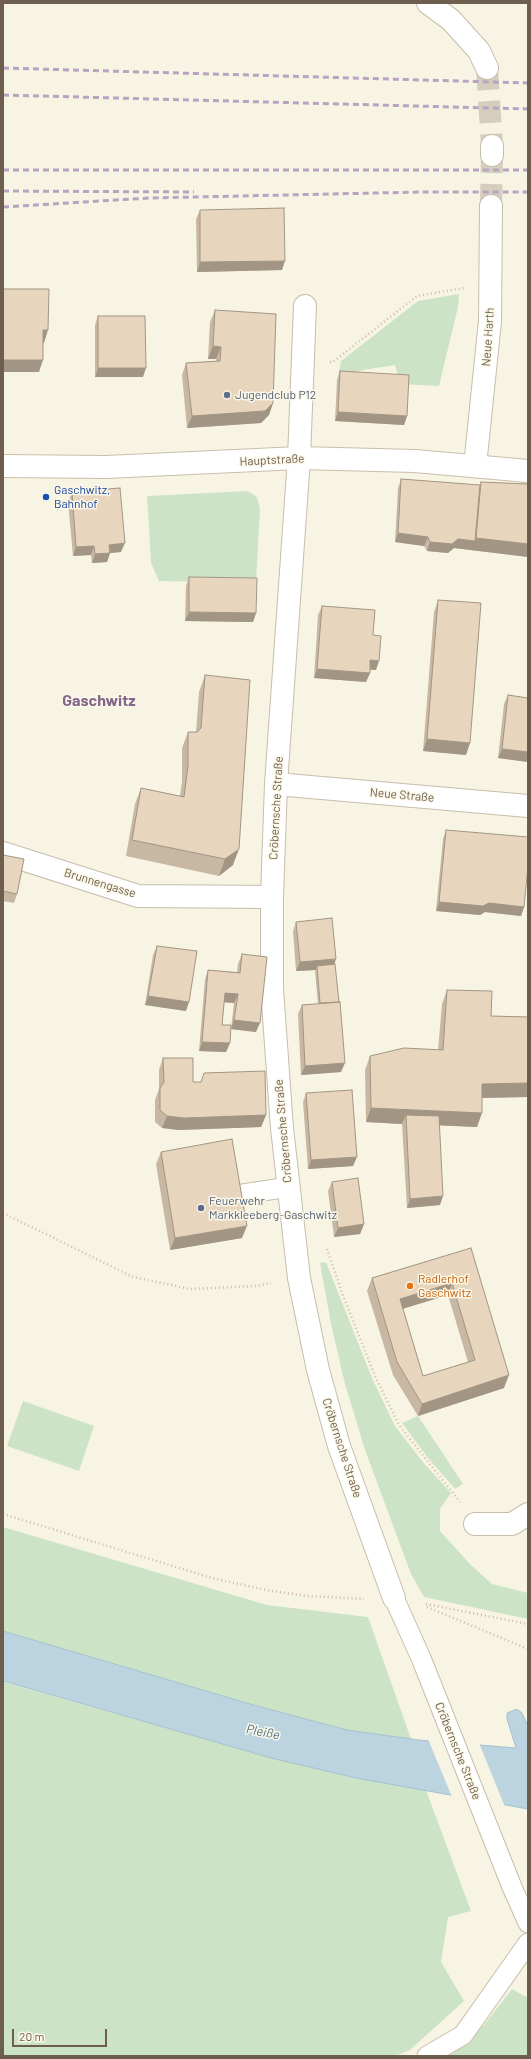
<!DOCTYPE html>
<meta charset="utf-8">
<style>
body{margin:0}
#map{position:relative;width:531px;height:2059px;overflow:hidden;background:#f8f4e4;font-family:Barlow,sans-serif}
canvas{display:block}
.frame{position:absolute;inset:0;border:4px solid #6d5e4d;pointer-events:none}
.scale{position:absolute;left:12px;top:2029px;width:95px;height:18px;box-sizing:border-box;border:2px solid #6d5e4d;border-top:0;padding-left:5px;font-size:12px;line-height:14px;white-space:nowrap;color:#6d5e4d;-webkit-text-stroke:3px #fcf8e9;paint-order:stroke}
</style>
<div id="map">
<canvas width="531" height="2059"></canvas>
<div class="frame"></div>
<div class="scale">20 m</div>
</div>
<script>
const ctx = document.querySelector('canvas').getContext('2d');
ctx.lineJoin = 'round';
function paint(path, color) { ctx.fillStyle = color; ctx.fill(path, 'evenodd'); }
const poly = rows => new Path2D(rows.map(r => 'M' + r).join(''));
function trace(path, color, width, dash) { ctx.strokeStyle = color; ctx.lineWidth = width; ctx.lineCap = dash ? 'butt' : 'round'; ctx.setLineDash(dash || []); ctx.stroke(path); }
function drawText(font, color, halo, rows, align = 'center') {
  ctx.font = font + ' Barlow,sans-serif'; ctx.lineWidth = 3; ctx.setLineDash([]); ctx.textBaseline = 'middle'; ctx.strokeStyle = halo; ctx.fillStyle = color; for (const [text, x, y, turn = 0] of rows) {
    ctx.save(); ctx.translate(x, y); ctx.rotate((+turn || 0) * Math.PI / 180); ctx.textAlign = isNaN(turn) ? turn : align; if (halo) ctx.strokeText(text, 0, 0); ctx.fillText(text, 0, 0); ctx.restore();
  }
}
paint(poly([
 [459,294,458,307,439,386,400,384,395,365,363,370,338,377,341,361,418,301],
 [248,491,257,497,260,509,256,583,159,581,151,563,147,496],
 [326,1262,372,1378,395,1426,422,1461,451,1493,440,1509,440,1531,470,1564,492,1584,528,1593,528,1619,424,1597,411,1574,365,1450,345,1384,331,1324,320,1263],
 [23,1401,94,1426,79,1471,7,1446],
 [418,1416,463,1484,455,1489,428,1458,402,1423],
 [3,1527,267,1605,368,1617,411,1739,347,1730,250,1704,3,1631],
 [3,1682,271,1758,356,1778,426,1790,471,1911,448,1917,441,1962,464,2001,410,2050,395,2056,3,2056],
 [512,1989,528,1998,528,2056,440,2056,483,2026]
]), '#cce4c5');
const water = poly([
 [3,1631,250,1704,347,1730,419,1740,516,1748,507,1719,507,1713,517,1709,522,1713,528,1726,528,1809,356,1778,271,1758,3,1681,3,1631]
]);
paint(water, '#bbd4df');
trace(water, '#a3c1cf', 1);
paint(poly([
 [428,1739,479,1743,505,1807,452,1797]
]), '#f8f4e4');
trace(poly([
 [487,68,492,146],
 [491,206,492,155]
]), '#d5cebe', 22, [22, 11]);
const lane = poly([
 [236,1195,289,1187],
 [394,1598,421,1658,512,1887,528,1923],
 [427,2056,463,2035,528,1943]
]);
const street = poly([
 [428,3,451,20,479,51,487,68],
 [492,155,492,146],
 [305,306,299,458,276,784,272,897,272,989,282,1128,299,1278,318,1370,339,1446,394,1598],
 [475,466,490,321,491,206],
 [276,784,528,806],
 [3,853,138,896,272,897],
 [475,1524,512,1524,528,1514]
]);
const secondary = poly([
 [3,466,106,467,299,458,415,461,528,471]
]);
trace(lane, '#c7bdac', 21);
trace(street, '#c7bdac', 24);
trace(secondary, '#cabeab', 24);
trace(poly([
 [330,362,333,362,417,296,464,288],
 [3,1213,133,1277,190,1289,256,1286,271,1283],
 [327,1249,344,1298,375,1376,399,1425,460,1502],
 [3,1514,212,1578,271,1591,308,1596,364,1599],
 [426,1604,528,1624],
 [427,1607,528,1649]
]), '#cebba3', 2.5, [1, 3]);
trace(lane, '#fff', 19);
trace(street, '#fff', 22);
trace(secondary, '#fff', 22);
trace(poly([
 [3,68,528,83],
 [3,95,528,109],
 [3,170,528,170],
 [3,191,194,192],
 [3,207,149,198,422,192,528,192]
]), '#b7a4c0', 3, [6, 4]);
paint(poly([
 [200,210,282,270,197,272,196,219],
 [215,310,273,403,269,415,261,423,187,428,182,375,186,363,216,361,216,359,208,359,210,322],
 [98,316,143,377,95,377,95,325],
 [340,371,407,416,404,425,335,421,337,380],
 [401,479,480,485,481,482,528,484,528,557,454,548,448,553,427,551,424,546,395,542,398,488],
 [72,492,121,552,110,553,107,562,92,563,91,555,73,556,68,502],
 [189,577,256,613,253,622,185,621,186,586],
 [438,600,466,755,423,751,434,612],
 [322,606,373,635,376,670,370,670,370,673,366,682,314,678,318,615],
 [205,675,233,865,219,876,126,856,135,804,141,788,180,796,182,782,182,748,188,732,196,732,199,692],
 [508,695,528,698,528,762,498,758,504,704],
 [446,830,524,907,521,916,485,912,480,915,436,911,443,839],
 [3,855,17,894,14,903,3,901],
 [296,922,334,964,341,1072,301,1075,298,1014,302,1005,318,1004,315,971,316,970,296,971,293,931],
 [157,946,186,1011,145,1005,153,955],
 [242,954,256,1032,231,1029,234,1003,224,1002,222,1025,230,1043,226,1052,199,1051,205,979,208,970,237,972,238,964],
 [447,990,491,1016,528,1017,528,1097,482,1098,477,1127,439,1125,440,1205,407,1208,402,1124,366,1122,365,1070,370,1056,438,1050,442,1004],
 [163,1058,193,1082,266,1115,261,1127,179,1130,162,1128,155,1122,155,1100,159,1089,159,1070],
 [306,1093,353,1166,308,1169,303,1102],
 [161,1152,242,1238,170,1250,156,1164],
 [332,1182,364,1224,360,1234,334,1237,328,1191],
 [471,1248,504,1388,418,1416,393,1375,367,1291,372,1278],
 [448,1295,468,1362,423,1376,403,1308]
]), '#c8b7a3');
paint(poly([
 [285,261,282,270,197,272,200,262],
 [43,330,48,330,44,343,39,343],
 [213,346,221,347,216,359,208,359],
 [3,360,43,360,39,372,3,372],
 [98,368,146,368,143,377,95,377],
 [273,403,269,415,261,423,187,428,192,416],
 [338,412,407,416,404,425,335,421],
 [398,533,428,537,424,546,395,542],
 [476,538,528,544,528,557,454,548,448,553,427,551,430,542,458,539,475,541],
 [125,543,121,552,110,553,107,562,92,563,95,554,109,545],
 [94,546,91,555,73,556,76,547],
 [189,612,256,613,253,622,185,621],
 [370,660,379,661,376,670,367,669],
 [317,669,370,673,366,682,314,678],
 [427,739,470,743,466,755,423,751],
 [502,749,528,752,528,762,498,758],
 [239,849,233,865,219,876,225,859],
 [439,902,489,903,524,907,521,916,485,912,480,915,436,911],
 [336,959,333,968,317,966,316,970,296,971,300,962],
 [225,993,238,994,234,1003,221,1002],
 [148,996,189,1002,186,1011,145,1005],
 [234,1020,260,1023,256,1032,231,1029],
 [202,1042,230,1043,226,1052,199,1051],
 [345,1063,341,1072,301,1075,305,1066],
 [528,1083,528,1097,477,1098,482,1084],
 [371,1108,482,1113,477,1127,406,1124,406,1115,402,1124,366,1122],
 [266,1115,261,1127,179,1130,162,1128,167,1116],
 [357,1157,353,1166,308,1169,311,1160],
 [443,1196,440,1205,407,1208,410,1199],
 [364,1224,360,1234,334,1237,338,1228],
 [247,1226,242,1238,170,1250,175,1238],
 [452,1283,448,1295,396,1311,400,1299],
 [509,1375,504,1388,418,1416,422,1404]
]), '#a29584');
const building = poly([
 [284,208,285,261,200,262,200,210,284,208],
 [3,289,49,289,48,330,43,330,43,360,3,360,3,289],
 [215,310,276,314,273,403,265,411,192,416,186,363,220,361,221,347,213,346,215,310],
 [98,316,145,316,146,368,98,368,98,316],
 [340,371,409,375,407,416,338,412,340,371],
 [401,479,480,485,475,541,458,539,452,544,430,542,428,537,398,533,401,479],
 [481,482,528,484,528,544,476,538,481,482],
 [120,488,125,543,109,545,110,553,95,554,94,546,76,547,72,492,120,488],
 [189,577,257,578,256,613,189,612,189,577],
 [438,600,481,603,470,743,427,739,438,600],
 [322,606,375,610,373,635,381,636,379,661,370,660,370,673,317,669,322,606],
 [205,675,250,680,239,849,225,859,132,840,141,788,184,797,188,766,188,732,197,732,201,728,205,675],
 [508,695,528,698,528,752,502,749,508,695],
 [446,830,528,837,528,866,524,907,489,903,483,906,439,902,446,830],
 [3,855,24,859,17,894,3,891,3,855],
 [332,918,336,959,300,962,296,922,332,918],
 [157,946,197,951,189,1002,148,996,157,946],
 [242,954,267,957,260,1023,234,1020,238,994,225,993,222,1025,231,1025,230,1043,202,1042,208,970,240,973,242,954],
 [335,964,339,1002,320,1003,317,966,335,964],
 [447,990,492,991,491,1016,528,1017,528,1083,482,1084,482,1113,371,1108,370,1056,404,1048,443,1050,447,990],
 [340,1002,345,1063,305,1066,302,1005,340,1002],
 [163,1058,193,1058,193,1082,201,1082,204,1073,265,1071,266,1115,184,1118,167,1116,160,1110,160,1088,164,1082,163,1058],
 [352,1090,357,1157,311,1160,306,1093,352,1090],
 [406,1115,439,1116,443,1196,410,1199,406,1115],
 [232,1139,247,1226,175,1238,161,1152,232,1139],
 [358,1178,364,1224,338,1228,332,1182,358,1178],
 [471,1248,509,1375,422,1404,397,1362,372,1278,471,1248],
 [452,1283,475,1360,423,1376,400,1299,452,1283]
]);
paint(building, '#e8d5bd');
trace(building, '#a29584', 1);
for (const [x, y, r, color] of [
 [227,395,4,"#5c6f8a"],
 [46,497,4,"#1a4fb4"],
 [201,1208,4,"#5c6f8a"],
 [410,1286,4,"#e8710a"]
]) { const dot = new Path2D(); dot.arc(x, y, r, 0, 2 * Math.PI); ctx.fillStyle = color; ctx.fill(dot); trace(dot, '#fcf8e9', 1.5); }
drawText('12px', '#6d5e4d', '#fcf8e9', [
 ["Neue Harth",488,337,-86],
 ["Hauptstraße",272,460,-3],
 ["Neue Straße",402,795,5],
 ["Cröbernsche Straße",276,808,-87],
 ["Brunnengasse",100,883,17],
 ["Cröbernsche Straße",283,1131,-95],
 ["Cröbernsche Straße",342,1448,72],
 ["Cröbernsche Straße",458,1751,68]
]);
drawText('12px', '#4e5e75', '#fcf8e9', [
 ["Jugendclub P12",235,395],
 ["Feuerwehr",209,1201],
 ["Markkleeberg-Gaschwitz",209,1215]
], 'left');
drawText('12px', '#164399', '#fcf8e9', [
 ["Gaschwitz,",54,490],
 ["Bahnhof",54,504]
], 'left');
drawText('12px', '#c56008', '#fcf8e9', [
 ["Radlerhof",418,1279],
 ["Gaschwitz",418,1293]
], 'left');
drawText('italic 13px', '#4e7284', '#fcf8e9', [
 ["Pleiße",263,1732,11]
]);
drawText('bold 16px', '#83668a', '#fcf8e9', [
 ["Gaschwitz",99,701]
]);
</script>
